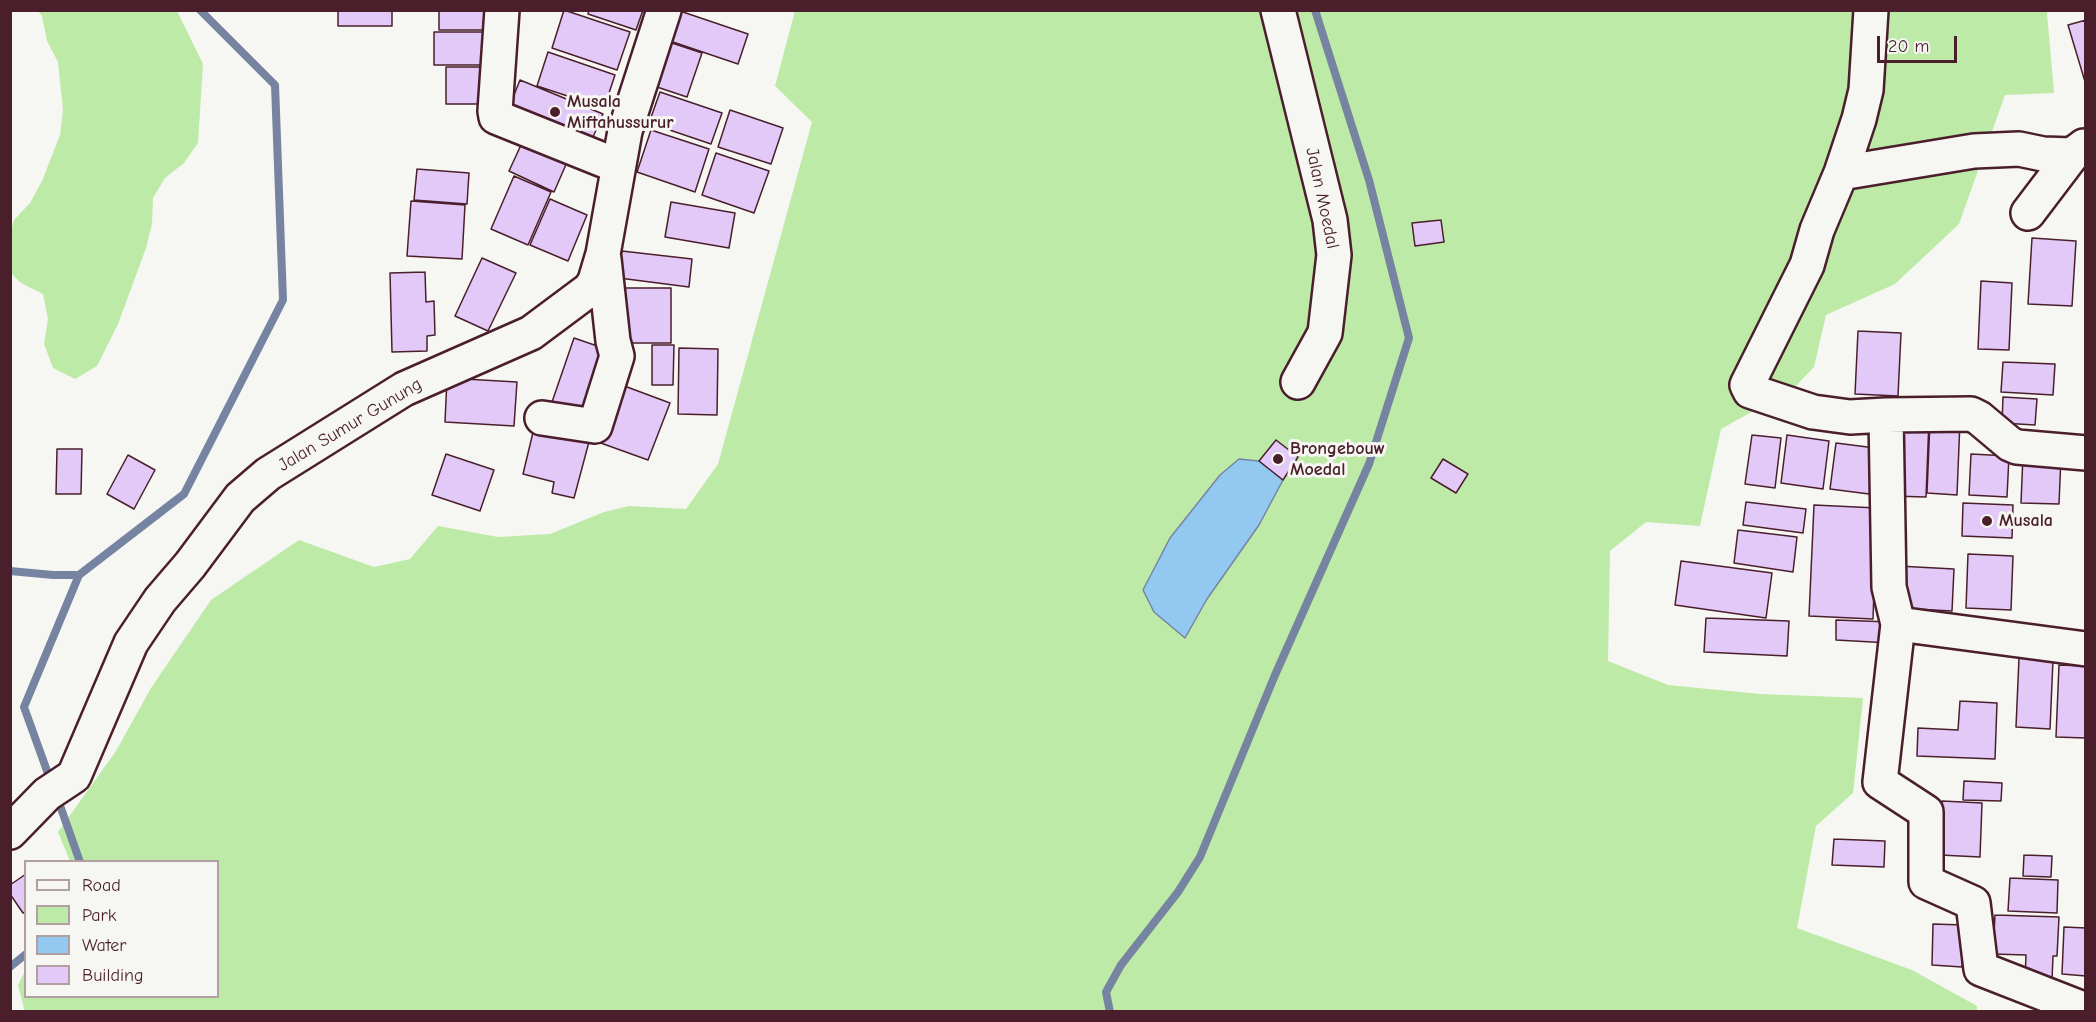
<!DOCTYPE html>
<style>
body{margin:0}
#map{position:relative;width:2096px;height:1022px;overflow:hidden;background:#f6f6f2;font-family:"Comic Neue",sans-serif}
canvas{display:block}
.frame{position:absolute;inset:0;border:12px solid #4a1f2b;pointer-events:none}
.legend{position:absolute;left:24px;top:860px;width:195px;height:138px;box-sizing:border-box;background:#f6f6f2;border:2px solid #b1a0a2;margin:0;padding:8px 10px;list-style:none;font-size:18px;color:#4a1f2b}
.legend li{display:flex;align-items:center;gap:12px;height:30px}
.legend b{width:30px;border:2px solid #b1a0a2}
.scale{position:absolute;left:1877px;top:36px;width:80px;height:27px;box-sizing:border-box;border:3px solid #4a1f2b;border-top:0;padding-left:8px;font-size:18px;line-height:21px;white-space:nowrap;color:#4a1f2b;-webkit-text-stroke:4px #f6f6f2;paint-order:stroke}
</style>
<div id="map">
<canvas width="2096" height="1022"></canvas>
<div class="frame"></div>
<ul class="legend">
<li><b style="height:8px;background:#f6f6f2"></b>Road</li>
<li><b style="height:16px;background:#beeaa7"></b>Park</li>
<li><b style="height:16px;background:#93c8f1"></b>Water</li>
<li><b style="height:16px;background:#e3c9f8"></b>Building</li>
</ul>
<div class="scale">20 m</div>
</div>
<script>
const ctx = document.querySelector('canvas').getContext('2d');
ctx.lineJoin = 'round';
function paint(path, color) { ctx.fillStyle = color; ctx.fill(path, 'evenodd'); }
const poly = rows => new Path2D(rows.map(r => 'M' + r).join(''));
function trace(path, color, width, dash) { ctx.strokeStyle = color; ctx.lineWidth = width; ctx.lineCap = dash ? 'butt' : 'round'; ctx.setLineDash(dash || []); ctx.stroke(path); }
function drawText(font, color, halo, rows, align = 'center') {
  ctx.font = font + ' "Comic Neue",sans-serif'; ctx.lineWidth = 6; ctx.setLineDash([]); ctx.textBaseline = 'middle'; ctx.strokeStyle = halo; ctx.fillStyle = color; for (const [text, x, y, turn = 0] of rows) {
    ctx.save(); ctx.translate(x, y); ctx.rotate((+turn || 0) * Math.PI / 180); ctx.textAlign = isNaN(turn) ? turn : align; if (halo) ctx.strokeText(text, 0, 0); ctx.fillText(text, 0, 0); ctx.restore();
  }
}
paint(poly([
 [38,11,177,11,203,64,198,143,184,163,165,178,153,198,152,224,146,248,118,324,97,366,75,379,53,368,44,344,48,319,43,294,21,283,11,273,11,230,14,220,30,203,42,181,60,135,63,110,58,62,47,41,42,16],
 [795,11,2053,11,2047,13,2054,93,2005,95,1959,224,1895,284,1826,315,1814,367,1793,389,1721,429,1700,526,1646,522,1610,551,1608,661,1668,685,1760,694,1863,698,1853,793,1816,826,1797,928,1912,970,1977,1006,1977,1011,25,1012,18,985,25,971,26,996,218,996,218,862,70,861,58,832,116,751,151,688,211,600,299,540,374,567,410,559,438,526,498,537,550,534,604,512,629,506,686,509,718,464,812,122,775,86],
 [1239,459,1207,599,1184,637,1154,612,1170,538,1220,475]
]), '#beeaa7');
const water = poly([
 [1239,459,1259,461,1283,480,1259,525,1207,599,1185,638,1154,612,1143,590,1170,538,1220,475,1239,459]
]);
paint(water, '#93c8f1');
trace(water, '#7684a2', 1.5);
trace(poly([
 [10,571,53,575,79,575],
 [51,782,24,707,79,575,184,494,283,300,275,85,200,10],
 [57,797,80,862],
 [10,967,26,954],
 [1110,1012,1106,992,1121,965,1178,892,1200,857,1275,675,1369,464,1409,338,1369,180,1315,10]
]), '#7684a2', 8);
const building = poly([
 [338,10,392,10,392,26,338,26,338,10],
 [439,10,491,10,491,30,439,30,439,10],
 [564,10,630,32,617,70,552,48,564,10],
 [589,10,643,10,636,30,588,14,589,10],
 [677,10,748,34,738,64,667,40,677,10],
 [2086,20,2086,85,2068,25,2086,20],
 [434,32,494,32,494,65,434,65,434,32],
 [672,43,702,53,687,97,657,87,672,43],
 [548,52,615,75,604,108,537,86,548,52],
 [446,67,492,67,492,104,446,104,446,67],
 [520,80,603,114,590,144,508,110,520,80],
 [660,92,722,113,711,144,649,123,660,92],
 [730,110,783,128,771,164,718,147,730,110],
 [651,130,709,149,695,192,637,172,651,130],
 [527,132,571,153,554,192,509,171,527,132],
 [716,153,769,171,754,213,702,195,716,153],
 [417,169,469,173,467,204,414,200,417,169],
 [514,176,551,192,528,245,491,229,514,176],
 [550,199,587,215,568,261,530,245,550,199],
 [411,201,465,205,462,259,407,256,411,201],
 [671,202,735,213,729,248,665,237,671,202],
 [1441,220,1444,242,1415,246,1412,223,1441,220],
 [2032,238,2076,241,2072,306,2028,304,2032,238],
 [622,251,692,259,689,287,619,278,622,251],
 [482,258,516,273,488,331,455,316,482,258],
 [425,272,426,302,434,301,435,335,427,336,427,351,392,352,390,273,425,272],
 [1981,281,2012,283,2009,350,1978,349,1981,281],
 [620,288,671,288,671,343,619,343,620,288],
 [1858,331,1901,333,1898,396,1855,394,1858,331],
 [574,338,612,351,590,415,552,402,574,338],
 [652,345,674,345,673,385,652,385,652,345],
 [679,348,718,349,717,415,678,414,679,348],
 [2003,362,2055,364,2053,395,2001,392,2003,362],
 [447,378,517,382,514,426,445,422,447,378],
 [619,384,670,403,648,460,598,442,619,384],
 [2003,397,2037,399,2035,425,2002,423,2003,397],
 [1893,418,1929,420,1926,497,1890,496,1893,418],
 [1930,421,1960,421,1957,495,1927,493,1930,421],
 [535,424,590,438,574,498,552,493,554,482,523,474,535,424],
 [1752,435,1781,438,1775,488,1745,484,1752,435],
 [1787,435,1829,441,1823,489,1781,483,1787,435],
 [1276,440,1298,457,1283,480,1259,461,1276,440],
 [1836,443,1883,449,1877,495,1830,489,1836,443],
 [57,449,82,449,81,494,56,494,57,449],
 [446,454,494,470,480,511,432,495,446,454],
 [1971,454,2009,456,2007,497,1969,495,1971,454],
 [128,455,155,470,134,509,107,494,128,455],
 [2023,455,2061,457,2059,504,2021,503,2023,455],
 [1443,459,1468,474,1456,493,1431,478,1443,459],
 [1746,502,1806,509,1803,533,1743,525,1746,502],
 [1963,503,2013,505,2012,538,1962,536,1963,503],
 [1814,505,1877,508,1873,619,1809,616,1814,505],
 [1738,530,1797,537,1793,572,1734,563,1738,530],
 [1968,554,2013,556,2011,610,1966,608,1968,554],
 [1681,561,1772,573,1766,618,1675,605,1681,561],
 [1898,566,1954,569,1952,611,1896,608,1898,566],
 [1706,618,1789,621,1787,656,1704,652,1706,618],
 [1836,620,1891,622,1890,643,1836,640,1836,620],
 [2019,658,2053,660,2050,729,2016,727,2019,658],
 [2059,665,2086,666,2086,738,2056,737,2059,665],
 [1960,701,1997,703,1995,759,1917,756,1918,728,1958,730,1960,701],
 [1964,781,2002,783,2001,801,1963,800,1964,781],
 [1942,801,1982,803,1980,857,1940,855,1942,801],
 [1834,839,1885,841,1884,867,1832,865,1834,839],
 [2024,855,2052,856,2051,877,2023,876,2024,855],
 [26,874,26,912,23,913,10,894,10,885,26,874],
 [2010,878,2058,880,2057,913,2008,911,2010,878],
 [1995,915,2059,917,2057,956,2053,956,2052,980,2025,979,2026,955,1993,954,1995,915],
 [1933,924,1964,925,1962,967,1932,965,1933,924],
 [2064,927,2086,928,2086,976,2062,974,2064,927]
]);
paint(building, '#e3c9f8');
trace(building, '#4a1f2b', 1.5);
const minor = poly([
 [502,10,495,111,496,117,618,166],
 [1278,10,1330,220,1334,255,1325,333,1298,382],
 [1871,10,1866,90,1859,119,1841,173,1817,230,1807,265,1747,385,1750,391,1813,412,1850,417,1886,415],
 [1841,173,1974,151,2019,149,2043,154,2072,155],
 [2028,213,2072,155,2084,146],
 [542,418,595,426,617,356,613,341,604,259],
 [2086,453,2017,447,2010,444,1979,418,1971,414,1886,415,1889,587,1898,624,1880,782,1926,812,1926,882,1973,903,1981,969,2086,1010],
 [1898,624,2086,649],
 [10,832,47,794,74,776,131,643,160,600,190,565,240,498,268,474,404,389,531,333,590,289,595,281,603,254,625,131,664,10]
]);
trace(minor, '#4a1f2b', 38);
trace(minor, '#f6f6f2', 33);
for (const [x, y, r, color] of [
 [555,112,6,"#4a1f2b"],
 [1278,459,6,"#4a1f2b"],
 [1987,521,6,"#4a1f2b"]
]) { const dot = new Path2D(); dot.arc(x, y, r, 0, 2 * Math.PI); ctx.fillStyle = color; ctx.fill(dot); trace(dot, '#f6f6f2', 2); }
drawText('bold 18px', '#4a1f2b', '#f6f6f2', [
 ["Musala",567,102],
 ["Miftahussurur",567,123],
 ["Brongebouw",1290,449],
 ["Moedal",1290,470],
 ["Musala",1999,521]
], 'left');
drawText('18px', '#4a1f2b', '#f6f6f2', [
 ["Jalan Moedal",1322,198,78],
 ["Jalan Sumur Gunung",350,425,-31]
]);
</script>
